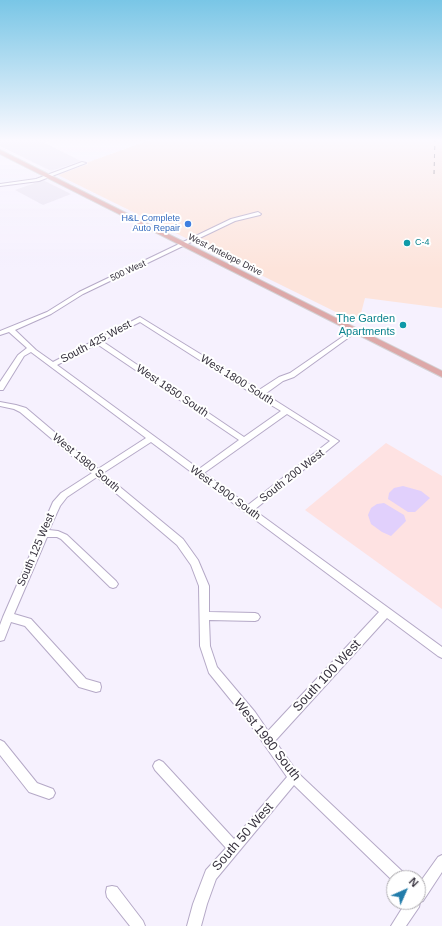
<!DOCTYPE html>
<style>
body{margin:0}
#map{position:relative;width:442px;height:926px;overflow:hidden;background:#f6f1fe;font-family:Arial,sans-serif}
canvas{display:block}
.north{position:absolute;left:386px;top:870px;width:40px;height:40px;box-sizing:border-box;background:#fff;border:1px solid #afadb1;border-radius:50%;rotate:45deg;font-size:11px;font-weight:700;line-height:16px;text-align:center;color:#36313d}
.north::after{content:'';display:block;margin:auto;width:14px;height:18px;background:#227caa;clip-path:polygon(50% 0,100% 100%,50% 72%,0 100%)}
</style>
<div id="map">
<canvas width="442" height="926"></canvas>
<div class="north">N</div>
</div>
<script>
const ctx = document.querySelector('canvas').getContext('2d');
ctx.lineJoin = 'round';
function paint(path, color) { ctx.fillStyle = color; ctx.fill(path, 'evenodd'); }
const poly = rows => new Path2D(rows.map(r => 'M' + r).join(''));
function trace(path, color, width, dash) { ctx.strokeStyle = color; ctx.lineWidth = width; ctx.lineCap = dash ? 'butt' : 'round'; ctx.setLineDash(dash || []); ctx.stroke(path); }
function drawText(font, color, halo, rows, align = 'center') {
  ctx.font = font + ' Arial,sans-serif'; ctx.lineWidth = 4; ctx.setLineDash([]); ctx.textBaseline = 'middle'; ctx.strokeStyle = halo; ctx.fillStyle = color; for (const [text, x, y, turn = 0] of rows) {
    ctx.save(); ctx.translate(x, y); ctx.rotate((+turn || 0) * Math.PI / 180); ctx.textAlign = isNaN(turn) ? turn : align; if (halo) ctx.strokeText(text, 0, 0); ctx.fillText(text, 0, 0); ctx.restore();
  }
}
paint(poly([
 [0,139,56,139,45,143,81,161,51,171,0,146],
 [43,180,71,194,43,205,15,190]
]), '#e8e2f1');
paint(poly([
 [153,139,442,139,442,308,365,298,360,317,356,319,350,319,58,175,88,164,86,163]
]), '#fde4db');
paint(poly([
 [386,443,442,476,442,609,305,510]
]), '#fee2e2');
paint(poly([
 [403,486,421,491,430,498,415,512,408,512,388,499,389,493,394,488],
 [384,503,404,515,406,521,391,536,382,532,371,524,368,515,371,508,377,504]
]), '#e1d0fc');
const minor = poly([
 [82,162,86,163,39,181,0,186,0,184,36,179,82,162],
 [258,212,261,214,260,215,235,221,83,294,51,314,15,330,36,350,53,362,140,317,259,390,279,377,290,373,354,329,358,329,359,330,294,377,283,381,265,394,339,441,254,510,442,647,442,658,438,656,387,618,275,741,298,773,404,873,405,878,394,878,394,882,294,785,216,879,207,904,201,926,187,926,193,904,206,870,226,848,155,770,153,766,155,762,159,760,163,762,234,839,287,777,247,720,209,673,200,646,199,586,191,565,177,545,97,477,67,497,60,506,49,530,58,531,67,535,116,581,118,584,116,587,113,588,110,587,61,539,57,537,47,537,14,614,31,619,86,679,100,683,101,687,100,691,96,692,79,687,25,626,11,622,4,640,0,641,0,625,3,617,53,502,61,493,92,473,20,412,14,409,0,406,0,402,16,405,26,408,98,469,146,438,31,352,24,356,3,390,0,390,0,382,18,355,27,348,9,332,0,335,0,331,47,312,79,292,231,219,258,212],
 [140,322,256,396,281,411,244,437,102,341,140,322],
 [97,344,239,440,199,469,57,365,97,344],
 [287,414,330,441,248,505,204,473,287,414],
 [151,442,379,612,268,731,255,712,217,667,210,646,209,620,255,621,258,620,260,617,258,614,255,613,209,612,209,586,198,560,183,539,103,473,151,442],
 [0,740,4,742,37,783,53,789,55,793,53,797,49,799,29,792,0,755,0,740],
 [442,855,442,872,423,901,420,902,419,907,406,926,391,926,406,902,418,902,418,885,438,857,442,855],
 [112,886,117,887,143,921,145,926,130,926,107,897,106,892,107,887,112,886]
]);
const major = poly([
 [0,150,442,371,442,377,0,154,0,150]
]);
trace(minor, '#b5a9c7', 2);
trace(major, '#d3d2d4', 2);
paint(minor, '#fff');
paint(major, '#dda8a8');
trace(poly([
 [434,174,435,139]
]), '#534e5b', 1, [4, 4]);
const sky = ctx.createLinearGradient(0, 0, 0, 269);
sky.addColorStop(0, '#79c6e6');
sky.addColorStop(0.52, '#fbf9ff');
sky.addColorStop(1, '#fbf9ff00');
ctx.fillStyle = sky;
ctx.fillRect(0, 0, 442, 269);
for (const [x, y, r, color] of [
 [188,224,4,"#3f7fe0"],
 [407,243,4,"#0f9aa8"],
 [403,325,4,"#0f9aa8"]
]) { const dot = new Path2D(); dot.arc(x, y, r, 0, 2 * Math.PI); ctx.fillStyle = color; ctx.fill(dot); trace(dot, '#fff', 1.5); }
drawText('9px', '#366cbe', '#fff', [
 ["H&L Complete",180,219],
 ["Auto Repair",180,229]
], 'right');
drawText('9px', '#0d838f', '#fff', [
 ["C-4",415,243]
], 'left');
drawText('9px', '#36313d', '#fff', [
 ["West Antelope Drive",225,255,27],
 ["500 West",128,271,-25]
]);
drawText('11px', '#0d838f', '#fff', [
 ["The Garden",395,319],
 ["Apartments",395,332]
], 'right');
drawText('11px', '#36313d', '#fff', [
 ["South 425 West",96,342,-28],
 ["West 1800 South",237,380,32],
 ["West 1850 South",172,391,34],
 ["West 1980 South",86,463,40],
 ["South 200 West",292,476,-38],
 ["West 1900 South",225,493,36],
 ["South 125 West",36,550,-67]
]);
drawText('13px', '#36313d', '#fff', [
 ["South 100 West",327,676,-47],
 ["West 1980 South",267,740,52],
 ["South 50 West",243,837,-49]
]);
</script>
